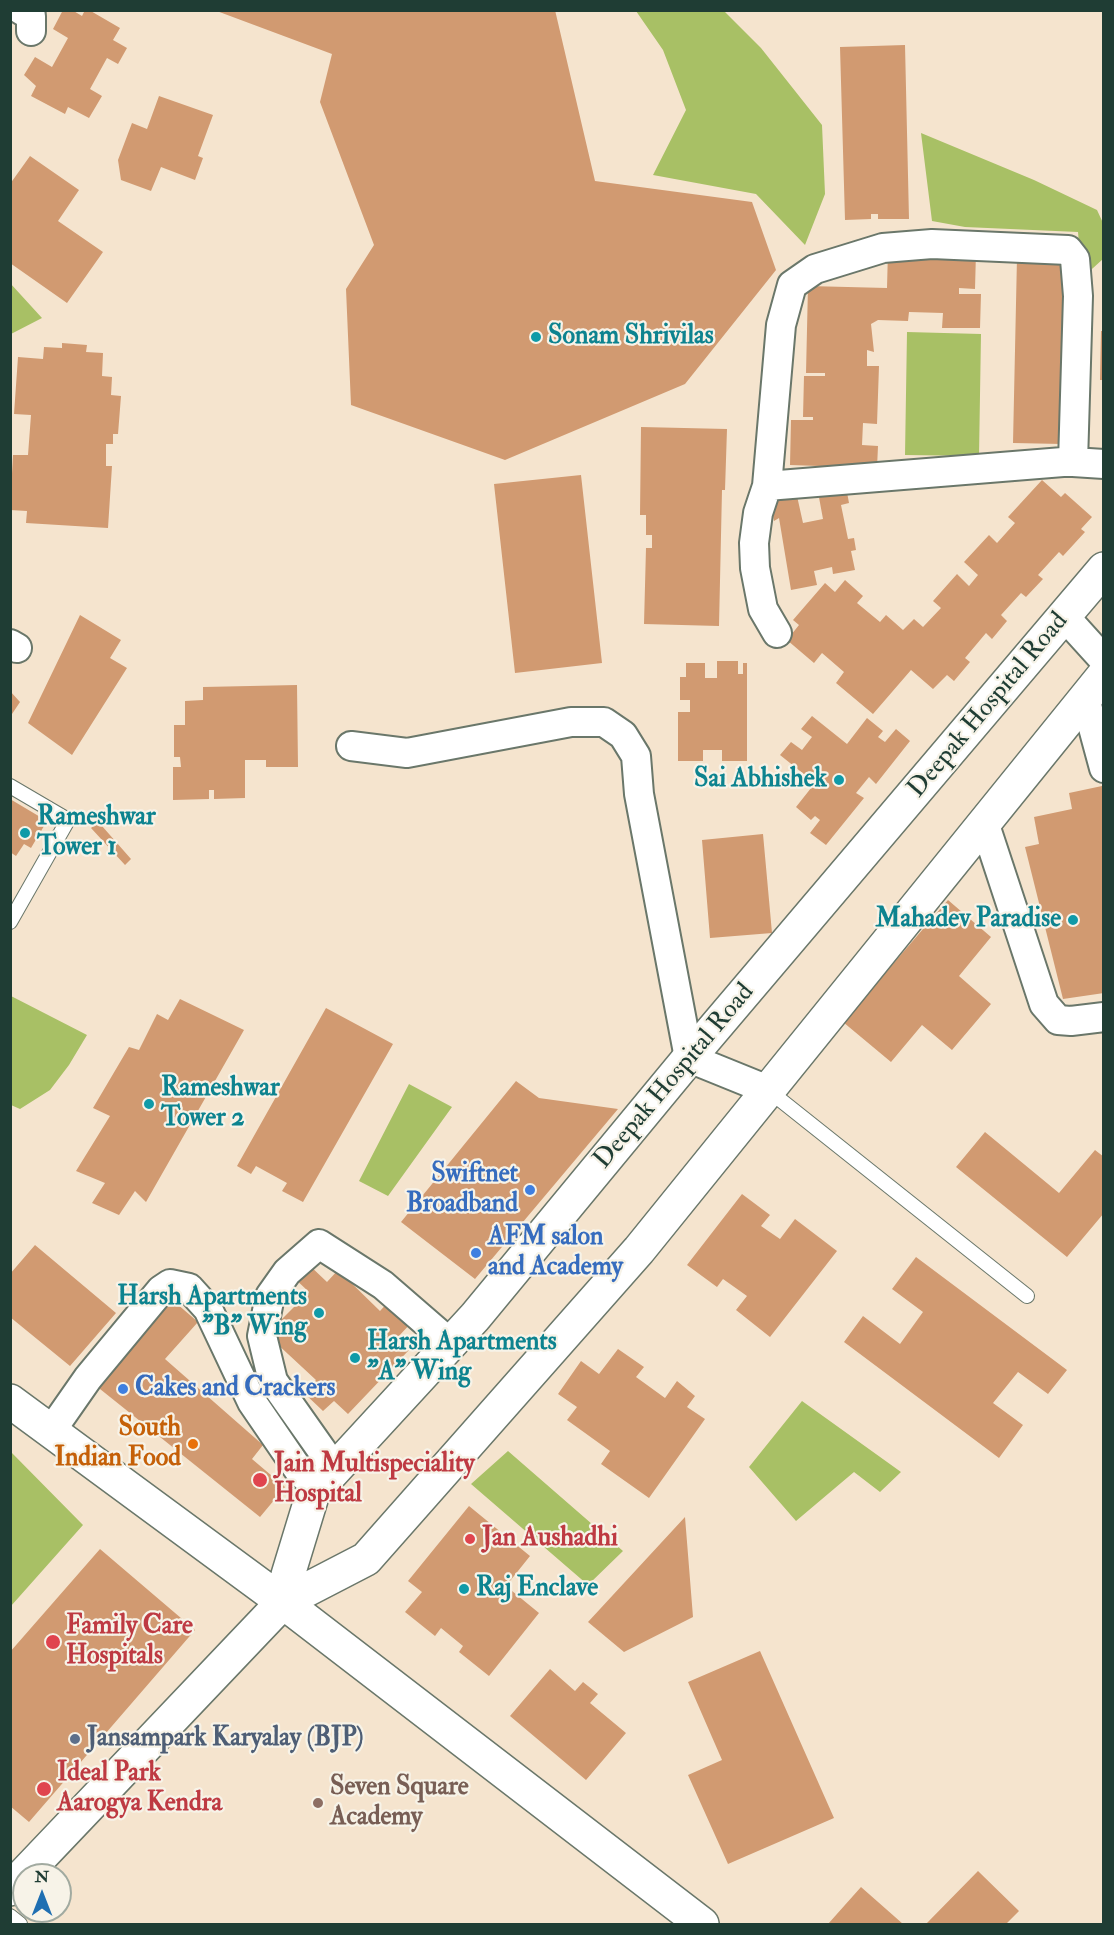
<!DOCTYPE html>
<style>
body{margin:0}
#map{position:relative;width:1114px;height:1935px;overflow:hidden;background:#f5e4ce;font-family:"IM FELL Double Pica",serif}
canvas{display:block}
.frame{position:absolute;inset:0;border:12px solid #1f3d34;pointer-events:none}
.north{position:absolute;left:12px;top:1863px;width:60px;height:60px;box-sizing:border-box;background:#f7f3e8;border:2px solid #a1aaa0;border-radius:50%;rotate:0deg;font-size:16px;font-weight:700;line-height:24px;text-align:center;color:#1f3d34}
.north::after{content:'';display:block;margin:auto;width:21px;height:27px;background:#1f6fb2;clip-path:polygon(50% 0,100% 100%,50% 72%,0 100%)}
</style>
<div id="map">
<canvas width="1114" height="1935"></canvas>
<div class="frame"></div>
<div class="north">N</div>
</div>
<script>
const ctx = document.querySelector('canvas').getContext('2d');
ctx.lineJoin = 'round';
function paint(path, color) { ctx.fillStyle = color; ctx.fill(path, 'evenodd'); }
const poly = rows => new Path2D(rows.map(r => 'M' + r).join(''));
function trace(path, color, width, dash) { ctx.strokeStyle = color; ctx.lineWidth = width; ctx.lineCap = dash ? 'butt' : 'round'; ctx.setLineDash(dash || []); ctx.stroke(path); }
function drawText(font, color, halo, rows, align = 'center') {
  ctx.font = font + ' "IM FELL Double Pica",serif'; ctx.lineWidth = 4.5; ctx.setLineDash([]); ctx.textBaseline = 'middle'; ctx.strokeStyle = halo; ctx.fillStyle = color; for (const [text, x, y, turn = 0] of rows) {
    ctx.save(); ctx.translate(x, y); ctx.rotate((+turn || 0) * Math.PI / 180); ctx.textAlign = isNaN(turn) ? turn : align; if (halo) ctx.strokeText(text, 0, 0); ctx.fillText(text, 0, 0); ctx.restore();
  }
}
paint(poly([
 [636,11,724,11,761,48,822,125,825,194,805,245,756,194,653,175,686,110,663,50],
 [921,133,1034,180,1097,210,1103,223,1103,259,1082,278,1078,232,965,227,932,221],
 [10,283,42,318,11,334,10,334],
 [907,332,981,334,979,456,905,455],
 [11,996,87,1035,69,1065,50,1090,20,1109,11,1105],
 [409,1084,452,1107,388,1196,359,1181],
 [802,1401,901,1472,880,1492,854,1472,796,1521,749,1467],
 [508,1451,623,1551,588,1585,471,1484],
 [11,1452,83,1525,11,1606]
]), '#a8c065');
paint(poly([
 [63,10,72,10,82,16,85,10,89,10,120,28,113,40,127,48,118,64,107,58,90,89,102,96,89,118,68,107,65,114,31,96,36,86,24,75,35,57,52,67,68,38,53,29],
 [214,10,555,10,595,181,752,202,776,270,685,384,505,460,351,405,346,289,374,245,320,102,332,54],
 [905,45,909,219,878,219,878,214,871,214,871,219,845,220,840,47],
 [159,96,213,115,198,156,203,158,195,180,161,167,151,191,121,180,118,160,132,123,147,129],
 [30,156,79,190,58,221,103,252,67,303,10,263,10,184],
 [888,250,976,252,975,289,959,288,959,294,981,294,980,328,942,328,943,313,909,312,908,321,878,320,871,324,874,352,867,350,867,366,879,366,877,424,863,423,862,445,878,446,877,468,790,465,791,420,813,420,813,417,803,417,804,376,825,376,825,373,806,373,808,286,887,288],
 [1017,257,1066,258,1062,444,1013,443],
 [1101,331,1104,331,1104,380,1100,380],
 [62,343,87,345,86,352,103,353,102,376,112,377,111,395,121,396,118,434,113,434,113,444,106,444,106,466,112,466,108,528,26,523,27,511,10,510,13,455,28,455,31,415,14,414,18,357,43,359,44,347,62,348],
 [641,427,727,429,725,490,722,490,719,626,644,624,646,548,652,548,652,535,646,535,646,515,640,515],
 [581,475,602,663,515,673,494,484],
 [1042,480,1061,497,1065,493,1092,517,1081,529,1085,532,1063,556,1059,552,1038,575,1043,579,1026,597,1021,593,1001,615,1007,621,992,639,986,633,965,658,970,662,954,681,947,675,933,689,911,670,873,714,836,683,844,672,822,653,814,663,787,640,799,625,793,620,825,583,835,592,845,580,863,596,857,603,880,622,886,615,903,630,914,619,923,627,941,608,933,601,957,574,969,586,978,575,964,562,989,535,997,543,1015,523,1008,517],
 [846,487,849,503,841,505,848,539,854,538,856,550,851,551,855,570,833,574,832,567,814,571,817,585,791,590,779,518,774,521,770,501,797,496,803,523,823,519,818,492],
 [80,615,121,640,110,658,127,668,72,755,28,723],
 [717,661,738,661,738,674,743,674,743,663,747,663,747,761,722,761,722,750,703,750,703,761,678,761,678,712,690,712,690,700,680,700,680,677,686,677,686,663,705,663,705,678,717,678],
 [297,685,298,767,266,767,266,760,245,760,245,798,214,799,214,790,209,790,209,799,173,800,173,767,181,767,180,757,174,757,174,725,185,725,185,701,203,700,203,687],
 [10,691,20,702,10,717],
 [812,716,847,744,867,718,883,731,878,737,885,742,896,729,910,741,876,784,869,777,856,793,864,798,826,845,810,833,820,820,815,816,811,820,796,807,815,783,780,755,791,742,802,750,812,737,801,729],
 [1102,786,1104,993,1063,999,1025,847,1039,844,1034,817,1072,809,1069,793],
 [10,799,47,821,31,848,24,844,16,856,10,852],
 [103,818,107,821,102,826,131,859,125,865,91,828],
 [763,834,772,933,710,938,702,840],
 [948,900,991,937,959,976,991,1004,952,1050,922,1025,891,1062,843,1022],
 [180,999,244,1030,146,1202,135,1191,119,1215,92,1203,105,1183,76,1171,110,1116,93,1108,129,1047,139,1050,157,1014,168,1020],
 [326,1008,393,1044,303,1202,282,1191,287,1183,256,1166,251,1174,237,1166],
 [516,1081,539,1098,618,1109,475,1279,401,1222],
 [985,1132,1059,1193,1095,1150,1104,1157,1104,1213,1067,1257,956,1167],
 [742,1194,770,1215,761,1226,780,1239,795,1219,837,1251,770,1337,736,1310,747,1296,723,1279,717,1287,687,1265],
 [35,1245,116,1313,70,1366,10,1317,10,1274],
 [916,1257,1067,1370,1048,1394,1018,1372,993,1403,1023,1425,999,1458,844,1342,863,1316,900,1344,923,1312,892,1289],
 [307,1263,327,1282,338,1270,380,1311,390,1300,413,1321,397,1338,409,1350,348,1414,334,1401,323,1411,304,1393,316,1380,274,1341,287,1328,280,1321,309,1292,293,1277],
 [169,1297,198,1322,165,1359,263,1445,252,1459,285,1487,260,1517,95,1385],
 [618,1349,644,1367,636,1377,665,1398,677,1381,695,1396,687,1407,705,1419,649,1498,601,1464,610,1451,567,1420,577,1407,558,1394,581,1361,599,1374],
 [469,1506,530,1556,506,1586,539,1613,489,1676,459,1652,463,1646,441,1628,435,1636,405,1612,422,1592,408,1581],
 [685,1517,693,1617,624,1652,588,1622],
 [100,1549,195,1630,29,1822,10,1806,10,1652],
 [760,1651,834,1818,728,1864,688,1775,722,1760,688,1682],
 [550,1669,575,1691,583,1682,598,1694,590,1703,626,1733,586,1780,510,1716],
 [978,1871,1019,1911,1006,1924,926,1924],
 [861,1887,903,1924,828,1924]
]), '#d19a71');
const service = poly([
 [10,786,68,820,10,922],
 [768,1090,1027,1296],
 [10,1916,20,1924]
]);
const minor = poly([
 [21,10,31,16,31,31],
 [1073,462,1078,296,1075,259,1068,250,932,244,883,248,815,269,792,285,781,325,767,486,1063,462,1073,462,1104,464],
 [767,486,758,513,754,543,755,568,763,609,777,633],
 [1065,617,1104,660],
 [10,644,17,648],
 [1085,698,1104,768],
 [351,746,407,753,571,722,604,722,623,735,636,756,639,794,689,1058,768,1090],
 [984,822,1044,1004,1058,1020,1071,1021,1104,1017],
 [51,1431,88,1378,161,1290,170,1284,189,1288,208,1309,252,1402,300,1472,319,1489],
 [335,1469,273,1381,262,1336,270,1296,287,1272,319,1244,383,1285,450,1343]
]);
const tertiary = poly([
 [10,1401,283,1602,702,1924],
 [283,1602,288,1575,313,1493,475,1317,689,1058,1104,569],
 [10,1889,283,1602,366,1559,639,1250,1104,675]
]);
trace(service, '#6a776a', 16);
trace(minor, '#6a776a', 32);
trace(tertiary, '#6a776a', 36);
trace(service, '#fff', 14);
trace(minor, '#fff', 28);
trace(tertiary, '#fff', 33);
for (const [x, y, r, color] of [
 [536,337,6,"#0f9aa8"],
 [839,780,6,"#0f9aa8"],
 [25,833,6,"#0f9aa8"],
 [1073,920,6,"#0f9aa8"],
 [149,1104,6,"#0f9aa8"],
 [530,1190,6,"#3f7fe0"],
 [476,1253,6,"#3f7fe0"],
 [319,1313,6,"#0f9aa8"],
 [355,1358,6,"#0f9aa8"],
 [123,1389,6,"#3f7fe0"],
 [193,1444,6,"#e8710a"],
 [260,1480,8,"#e0444e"],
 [470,1539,6,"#e0444e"],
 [464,1589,6,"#0f9aa8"],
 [53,1642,8,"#e0444e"],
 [75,1739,6,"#5c6f8a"],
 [44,1789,8,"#e0444e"],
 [318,1803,6,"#8d6e63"]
]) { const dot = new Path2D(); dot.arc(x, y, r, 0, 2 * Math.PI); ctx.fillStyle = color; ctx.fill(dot); trace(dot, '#f7f3e8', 2); }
drawText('bold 26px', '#0d838f', '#f7f3e8', [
 ["Sonam Shrivilas",548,337],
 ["Sai Abhishek",827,780,"right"],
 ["Rameshwar",37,818],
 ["Tower 1",37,848],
 ["Mahadev Paradise",1061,920,"right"],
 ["Rameshwar",161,1089],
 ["Tower 2",161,1119],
 ["Harsh Apartments",307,1298,"right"],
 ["\"B\" Wing",307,1328,"right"],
 ["Harsh Apartments",367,1343],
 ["\"A\" Wing",367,1373],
 ["Raj Enclave",476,1589]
], 'left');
drawText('26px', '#1f3d34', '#f7f3e8', [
 ["Deepak Hospital Road",989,706,-50],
 ["Deepak Hospital Road",675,1077,-50]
]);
drawText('bold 26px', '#366cbe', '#f7f3e8', [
 ["Swiftnet",518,1175,"right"],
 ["Broadband",518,1205,"right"],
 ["AFM salon",488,1238],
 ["and Academy",488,1268],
 ["Cakes and Crackers",135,1389]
], 'left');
drawText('bold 26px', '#c56008', '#f7f3e8', [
 ["South",181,1429],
 ["Indian Food",181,1459]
], 'right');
drawText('bold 26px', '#be3a42', '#f7f3e8', [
 ["Jain Multispeciality",274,1465],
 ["Hospital",274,1495],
 ["Jan Aushadhi",482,1539],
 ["Family Care",66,1627],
 ["Hospitals",66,1657],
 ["Ideal Park",57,1774],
 ["Aarogya Kendra",57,1804]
], 'left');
drawText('bold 26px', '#4e5e75', '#f7f3e8', [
 ["Jansampark Karyalay (BJP)",87,1739]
], 'left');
drawText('bold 26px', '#785e54', '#f7f3e8', [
 ["Seven Square",330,1788],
 ["Academy",330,1818]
], 'left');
</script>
